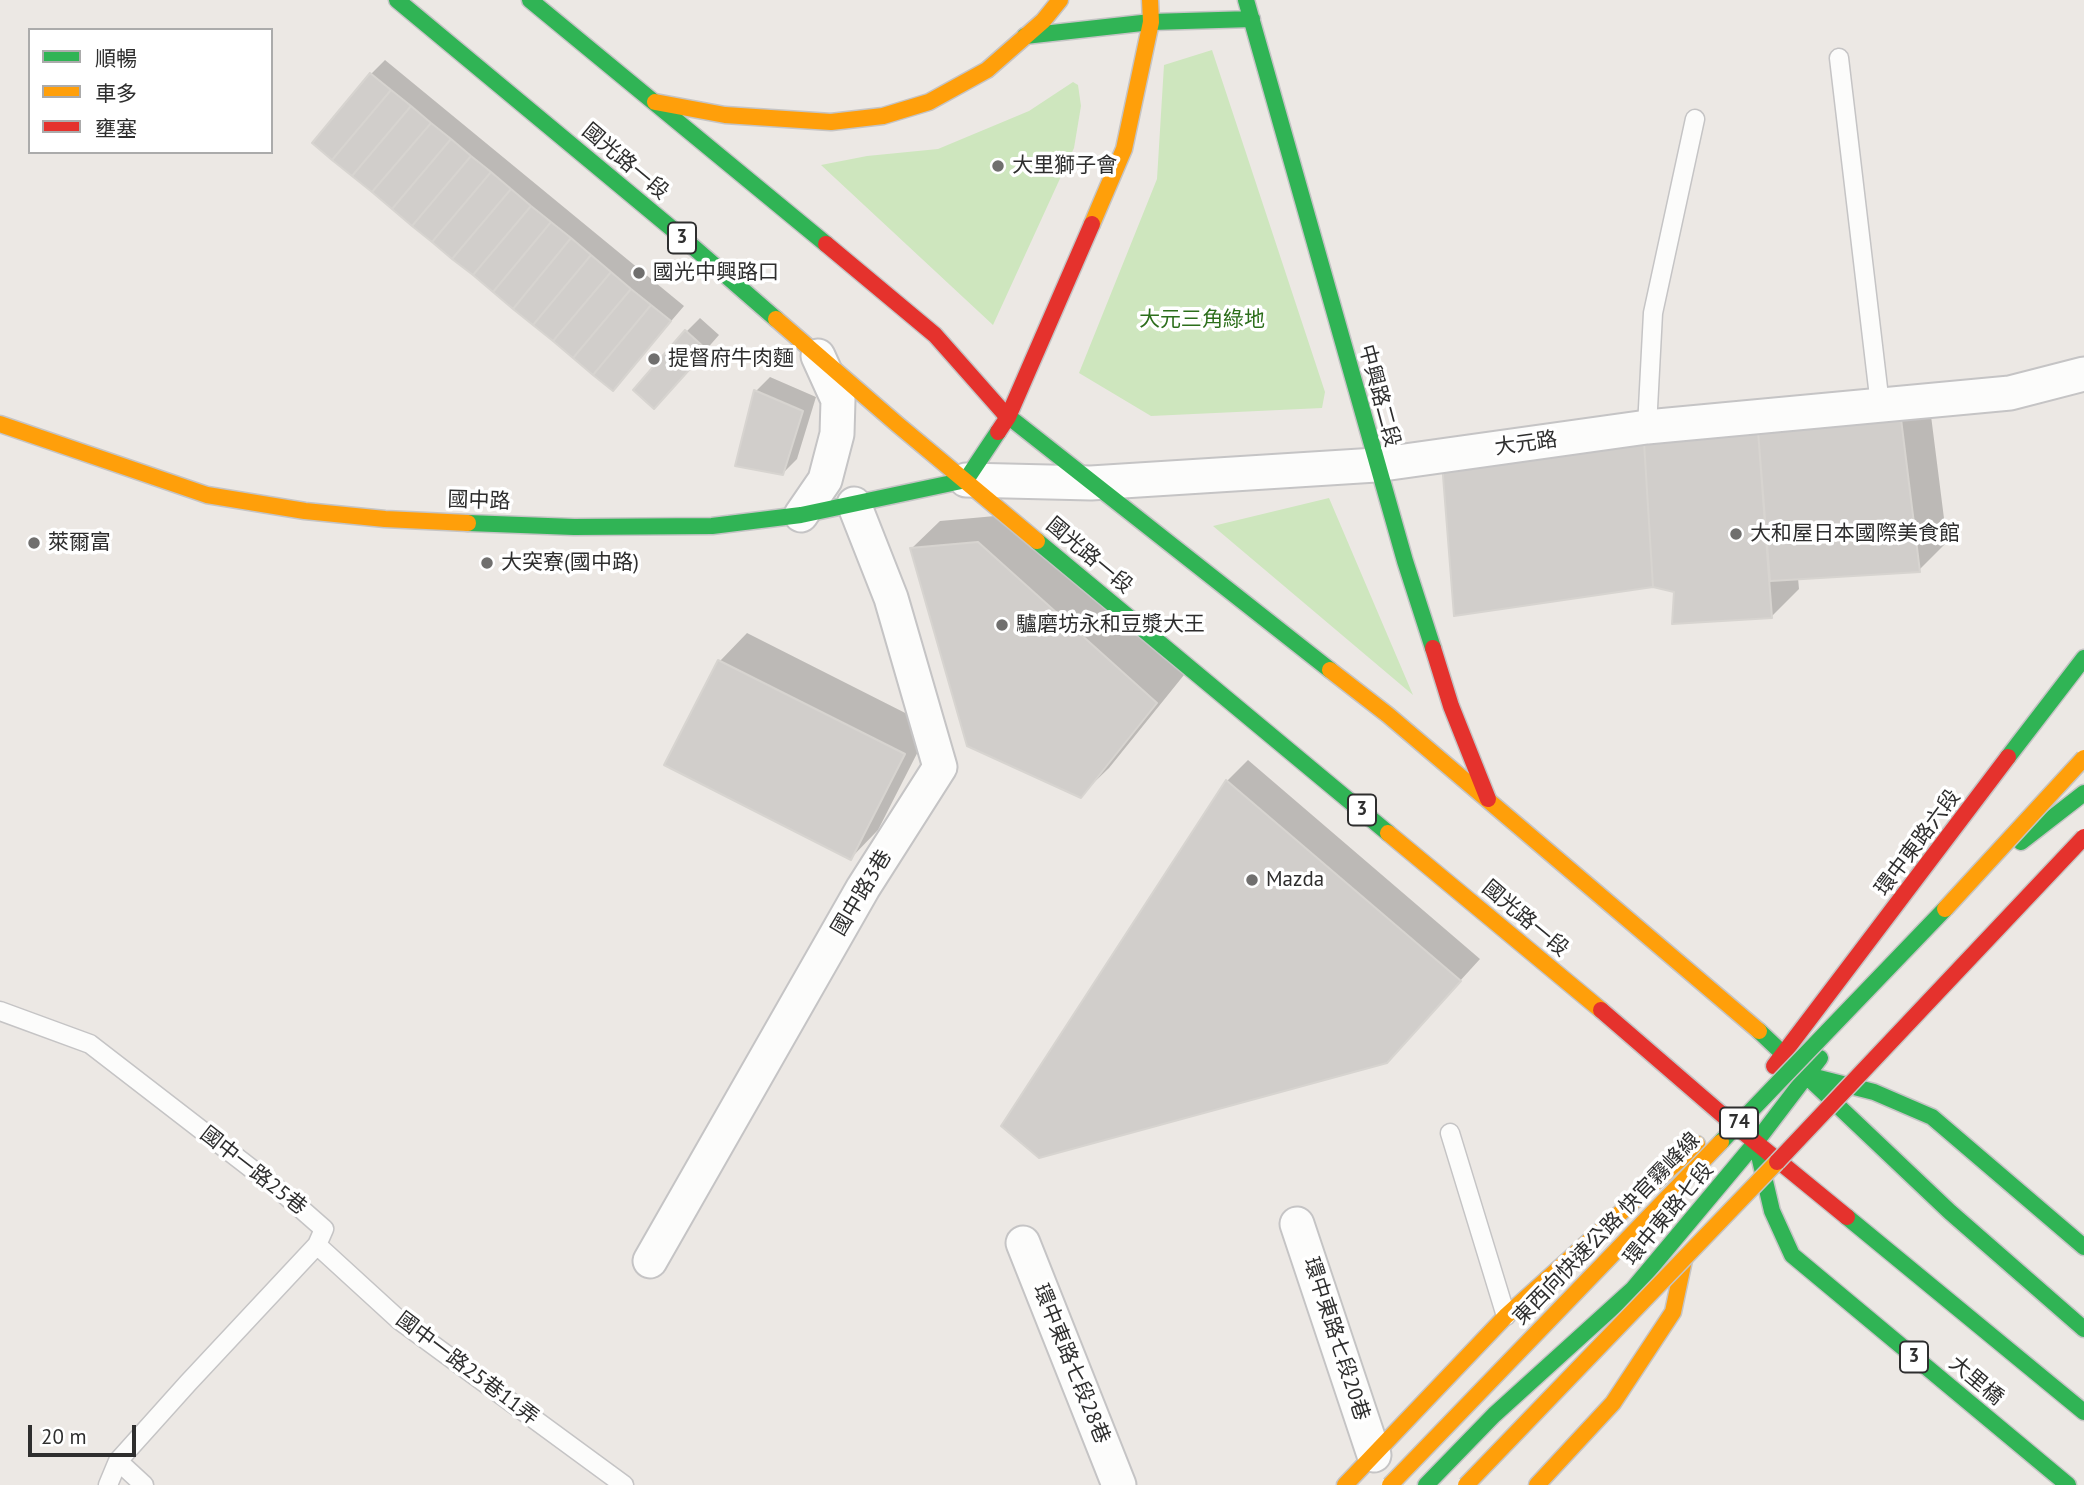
<!DOCTYPE html>
<meta charset="utf-8">
<style>
body{margin:0}
#map{position:relative;width:2084px;height:1485px;overflow:hidden;background:#ece8e4;font-family:"PT Sans","Noto Sans TC",sans-serif}
canvas{display:block}
.legend{position:absolute;left:28px;top:28px;width:245px;height:126px;box-sizing:border-box;background:#fff;border:2px solid #ababab;margin:0;padding:9px 12px;list-style:none;font-size:21px;color:#2e2e2e}
.legend li{display:flex;align-items:center;gap:14px;height:35px}
.legend b{width:35px;border:2px solid #ababab}
.scale{position:absolute;left:28px;top:1425px;width:108px;height:32px;box-sizing:border-box;border:4px solid #2e2e2e;border-top:0;padding-left:9px;font-size:21px;line-height:24px;white-space:nowrap;color:#2e2e2e;-webkit-text-stroke:5px #fff;paint-order:stroke}
</style>
<div id="map">
<canvas width="2084" height="1485"></canvas>
<ul class="legend">
<li><b style="height:9px;background:#30b455"></b>順暢</li>
<li><b style="height:9px;background:#ff9f0a"></b>車多</li>
<li><b style="height:9px;background:#e5322d"></b>壅塞</li>
</ul>
<div class="scale">20 m</div>
</div>
<script>
const ctx = document.querySelector('canvas').getContext('2d');
ctx.lineJoin = 'round';
function paint(path, color) { ctx.fillStyle = color; ctx.fill(path, 'evenodd'); }
const poly = rows => new Path2D(rows.map(r => 'M' + r).join(''));
function trace(path, color, width, dash) { ctx.strokeStyle = color; ctx.lineWidth = width; ctx.lineCap = dash ? 'butt' : 'round'; ctx.setLineDash(dash || []); ctx.stroke(path); }
function drawText(font, color, halo, rows, align = 'center') {
  ctx.font = font + ' "PT Sans","Noto Sans TC",sans-serif'; ctx.lineWidth = 7; ctx.setLineDash([]); ctx.textBaseline = 'middle'; ctx.strokeStyle = halo; ctx.fillStyle = color; for (const [text, x, y, turn = 0] of rows) {
    ctx.save(); ctx.translate(x, y); ctx.rotate((+turn || 0) * Math.PI / 180); ctx.textAlign = isNaN(turn) ? turn : align; if (halo) ctx.strokeText(text, 0, 0); ctx.fillText(text, 0, 0); ctx.restore();
  }
}
paint(poly([
 [1212,50,1325,392,1322,408,1151,416,1079,373,1157,179,1164,65],
 [1073,82,1078,85,1081,106,1074,148,993,325,821,165,867,156,938,149,1029,111],
 [1329,498,1413,695,1213,526]
]), '#cee6be');
paint(poly([
 [385,60,684,306,613,389,371,74],
 [700,318,719,335,668,393,686,332],
 [770,377,816,397,797,459,783,473,737,465,756,391],
 [1928,392,1947,542,1919,570,1798,578,1799,589,1771,617,1676,590,1444,464],
 [1006,515,1184,675,1109,768,1081,795,912,548,940,521],
 [747,633,931,726,878,830,851,858,667,764,720,661],
 [1248,760,1480,959,1386,1062,1227,781]
]), '#0003');
const building = poly([
 [370,73,391,90,332,160,312,143,370,73],
 [391,90,411,106,352,176,332,160,391,90],
 [411,106,431,123,372,192,352,176,411,106],
 [431,123,451,139,392,209,372,192,431,123],
 [451,139,471,156,412,226,392,209,451,139],
 [471,156,491,172,432,242,412,226,471,156],
 [491,172,511,189,452,259,432,242,491,172],
 [511,189,531,206,473,275,452,259,511,189],
 [531,206,551,222,493,292,473,275,531,206],
 [551,222,571,238,513,309,493,292,551,222],
 [571,238,591,255,533,325,513,309,571,238],
 [591,255,611,272,553,341,533,325,591,255],
 [611,272,631,289,573,358,553,341,611,272],
 [631,289,651,305,593,375,573,358,631,289],
 [651,305,671,321,613,391,593,375,651,305],
 [685,330,707,350,654,409,633,390,685,330],
 [754,390,803,411,783,475,735,466,754,390],
 [1901,419,1920,572,1770,581,1758,431,1901,419],
 [1758,431,1772,618,1672,624,1674,592,1653,587,1644,442,1758,431],
 [1644,442,1653,587,1454,616,1442,463,1644,442],
 [978,542,1157,703,1081,798,967,746,910,548,978,542],
 [718,660,905,754,851,860,664,765,718,660],
 [1226,780,1461,981,1387,1063,1039,1158,1001,1126,1226,780]
]);
paint(building, '#d1cecb');
trace(building, '#d7d4d0', 2);
const lane = poly([
 [1839,58,1880,405],
 [1647,427,1653,313,1695,119],
 [0,1011,90,1044,283,1193,324,1229,317,1245,188,1383,118,1461,108,1485],
 [1450,1133,1506,1316],
 [317,1245,399,1320,624,1485],
 [118,1461,144,1485]
]);
const street = poly([
 [966,480,1091,483,1376,465,1647,427,2010,393,2084,374],
 [801,515,825,480,837,434,838,400,818,356],
 [1297,1224,1374,1455],
 [1023,1243,1119,1485],
 [650,1261,863,888,940,767,891,598,854,504]
]);
const fast = poly([
 [397,0,676,232,776,319],
 [530,0,826,244],
 [1246,0,1405,561,1433,648],
 [1025,36,1151,22,1252,19],
 [1004,413,1330,670],
 [468,523,574,527,712,526,801,515,966,480,998,432],
 [1037,541,1388,833],
 [2008,757,2084,658],
 [2021,842,2084,793],
 [1759,1031,1950,1212,2084,1329],
 [1819,1078,1874,1092,1932,1117,2084,1247],
 [1757,1147,1772,1211,1792,1255,2068,1485],
 [1847,1217,2084,1412],
 [1426,1485,1494,1415,1633,1289,1756,1142,1820,1058]
]);
const slow = poly([
 [655,102,725,115,831,122,883,116,929,102,987,70,1043,21,1060,0],
 [1092,224,1124,149,1151,22,1150,0],
 [776,319,897,424,1037,541],
 [0,424,207,495,305,511,385,519,468,523],
 [1330,670,1388,715,1759,1031],
 [1388,833,1601,1010],
 [1345,1485,1506,1316,1697,1144],
 [1537,1485,1613,1403,1673,1312,1684,1260]
]);
const jam = poly([
 [826,244,935,335,1004,413],
 [998,432,1008,417,1092,224],
 [1433,648,1451,706,1488,799],
 [1601,1010,1726,1118,1847,1217],
 [1774,1066,2008,757]
]);
trace(lane, '#c5c4c5', 21);
trace(street, '#c5c4c5', 37);
trace(fast, '#c5c4c5', 19);
trace(slow, '#c5c4c5', 19);
trace(jam, '#c5c4c5', 19);
trace(lane, '#fcfcfb', 18);
trace(street, '#fcfcfb', 33);
trace(fast, '#30b455', 16);
trace(slow, '#ff9f0a', 16);
trace(jam, '#e5322d', 16);
const fastBridge = poly([
 [1721,1142,1945,909]
]);
const slowBridge = poly([
 [1945,909,2084,758],
 [1390,1485,1721,1142],
 [1466,1485,1777,1162]
]);
const jamBridge = poly([
 [1777,1162,2084,837]
]);
trace(fastBridge, '#c6c5c4', 19, []);
trace(slowBridge, '#c6c5c4', 19, []);
trace(jamBridge, '#c6c5c4', 19, []);
trace(fastBridge, '#30b455', 16);
trace(slowBridge, '#ff9f0a', 16);
trace(jamBridge, '#e5322d', 16);
for (const [x, y, r, color] of [
 [998,166,7,"#706f6e"],
 [639,273,7,"#706f6e"],
 [654,359,7,"#706f6e"],
 [1736,534,7,"#706f6e"],
 [34,543,7,"#706f6e"],
 [487,563,7,"#706f6e"],
 [1002,625,7,"#706f6e"],
 [1252,880,7,"#706f6e"]
]) { const dot = new Path2D(); dot.arc(x, y, r, 0, 2 * Math.PI); ctx.fillStyle = color; ctx.fill(dot); trace(dot, '#fff', 2.5); }
for (const [x, y, w] of [
 [682,238,28],
 [1362,810,28],
 [1739,1123,38],
 [1914,1357,28]
]) { const box = new Path2D(); box.roundRect(x - w / 2, y - 15.5, w, 31, 5); ctx.fillStyle = '#fff'; ctx.fill(box); trace(box, '#2e2e2e', 2); }
drawText('bold 19px', '#2e2e2e', null, [
 ["3",682,238],
 ["3",1362,810],
 ["74",1739,1123],
 ["3",1914,1357]
]);
drawText('21px', '#2e2e2e', '#fff', [
 ["國光路一段",625,162,40],
 ["中興路二段",1379,396,75],
 ["大元路",1526,444,-8],
 ["國中路",479,501,2],
 ["國光路一段",1089,556,40],
 ["環中東路六段",1918,843,-53],
 ["國中路3巷",862,893,-59],
 ["國光路一段",1525,919,40],
 ["國中一路25巷",253,1171,38],
 ["環中東路七段",1669,1214,-50],
 ["東西向快速公路 快官霧峰線",1607,1229,-46],
 ["環中東路七段20巷",1336,1339,72],
 ["環中東路七段28巷",1071,1364,68],
 ["國中一路25巷11弄",467,1369,37],
 ["大里橋",1976,1381,40]
]);
drawText('21px', '#2e2e2e', '#fff', [
 ["大里獅子會",1012,166],
 ["國光中興路口",653,273],
 ["提督府牛肉麵",668,359],
 ["大和屋日本國際美食館",1750,534],
 ["萊爾富",48,543],
 ["大突寮(國中路)",501,563],
 ["驢磨坊永和豆漿大王",1016,625],
 ["Mazda",1266,880]
], 'left');
drawText('21px', '#2c6e1b', '#fff', [
 ["大元三角綠地",1202,320]
]);
</script>
